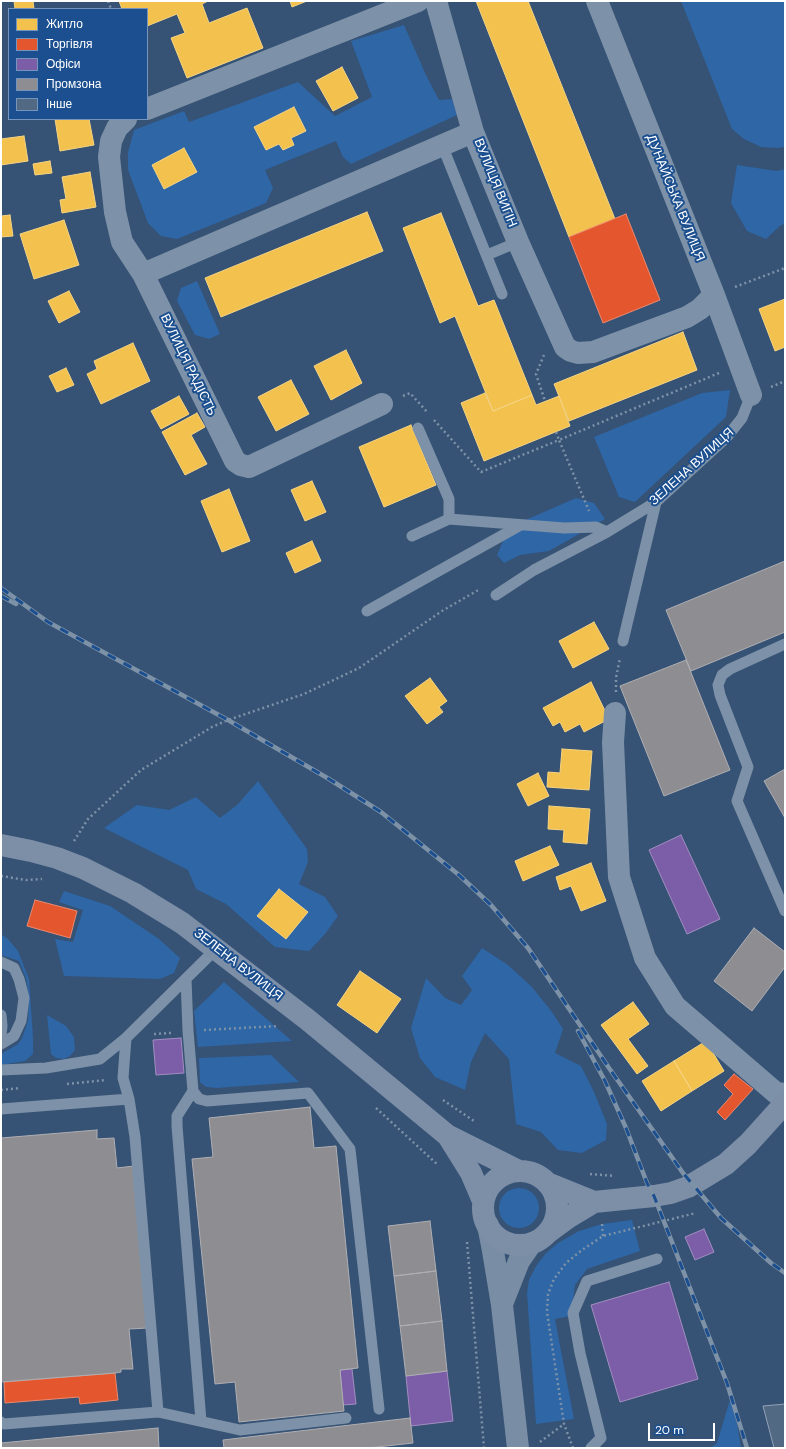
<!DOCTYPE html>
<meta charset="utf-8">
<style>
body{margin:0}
#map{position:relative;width:786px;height:1449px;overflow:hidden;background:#365274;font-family:"DM Sans",sans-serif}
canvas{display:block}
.frame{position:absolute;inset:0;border:2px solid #fff;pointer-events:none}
.legend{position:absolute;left:8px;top:8px;width:140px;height:112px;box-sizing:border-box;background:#1b4f8f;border:1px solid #7695bc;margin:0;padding:5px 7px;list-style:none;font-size:12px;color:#fff}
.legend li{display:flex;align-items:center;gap:8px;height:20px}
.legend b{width:20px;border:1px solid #7695bc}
.scale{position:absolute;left:648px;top:1423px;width:67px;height:18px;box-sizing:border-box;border:2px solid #fff;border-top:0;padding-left:5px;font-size:12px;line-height:14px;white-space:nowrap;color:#fff;-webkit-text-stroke:3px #1b4f8f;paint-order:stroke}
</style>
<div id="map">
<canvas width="786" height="1449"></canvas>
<div class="frame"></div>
<ul class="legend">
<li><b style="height:11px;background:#f2c14e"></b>Житло</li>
<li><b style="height:11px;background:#e4572e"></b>Торгівля</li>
<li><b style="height:11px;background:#7b5ea7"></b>Офіси</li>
<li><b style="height:11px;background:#8d8d92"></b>Промзона</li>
<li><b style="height:11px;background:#526984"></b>Інше</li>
</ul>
<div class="scale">20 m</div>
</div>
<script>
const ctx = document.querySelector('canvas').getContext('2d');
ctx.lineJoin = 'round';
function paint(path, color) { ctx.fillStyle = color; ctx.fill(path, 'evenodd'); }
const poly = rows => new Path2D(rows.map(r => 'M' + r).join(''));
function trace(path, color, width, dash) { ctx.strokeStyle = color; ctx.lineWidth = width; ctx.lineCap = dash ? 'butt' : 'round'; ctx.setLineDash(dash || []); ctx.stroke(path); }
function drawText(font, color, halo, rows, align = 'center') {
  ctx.font = font + ' "DM Sans",sans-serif'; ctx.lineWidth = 4; ctx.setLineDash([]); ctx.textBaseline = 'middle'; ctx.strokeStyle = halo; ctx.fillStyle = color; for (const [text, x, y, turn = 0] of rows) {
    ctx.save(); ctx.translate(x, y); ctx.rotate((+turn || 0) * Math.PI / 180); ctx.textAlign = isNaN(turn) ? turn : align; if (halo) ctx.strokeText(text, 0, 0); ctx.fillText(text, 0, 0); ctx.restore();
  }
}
paint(poly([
 [681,1,785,1,785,147,778,148,761,147,744,139,732,129],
 [404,25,426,75,439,100,452,99,457,115,351,164,343,157,336,141,265,170,273,188,266,203,177,239,161,236,148,223,128,170,128,152,134,130,184,111,189,122,298,82,335,116,372,97,351,41],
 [737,165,777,171,785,169,785,224,781,225,766,239,747,231,731,203],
 [197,281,220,334,209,339,195,335,177,301,181,288],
 [730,390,726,417,635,502,619,497,594,437,702,393],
 [576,498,594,503,605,519,549,551,520,555,504,563,497,555,505,536,521,522],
 [258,781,307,849,308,862,299,884,325,897,338,916,325,934,309,951,275,947,226,904,196,889,188,870,104,828,137,805,169,810,196,797,220,818,237,805],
 [64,891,110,906,159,939,180,958,174,973,160,979,64,976,55,939,73,942,83,910,59,902],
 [1,934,8,939,18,951,29,979,33,1037,33,1054,25,1061,1,1065,1,1054,18,1044,22,1038,28,1021,29,997,26,978,19,961,1,955],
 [482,948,508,965,532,987,552,1012,563,1029,555,1053,581,1066,594,1092,607,1124,606,1140,582,1153,558,1150,541,1132,516,1124,509,1059,485,1033,471,1062,465,1090,435,1077,420,1058,411,1028,426,978,445,998,461,1005,472,990,462,976],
 [224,982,292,1041,198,1047,194,1011],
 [47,1015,66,1026,74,1037,75,1050,70,1056,64,1059,56,1058,51,1054],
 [271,1055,299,1082,217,1088,206,1087,200,1082,199,1058],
 '499 1208a20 20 0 1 1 40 0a20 20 0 1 1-40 0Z',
 [632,1220,640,1251,587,1269,575,1285,571,1316,555,1319,574,1419,536,1424,527,1293,529,1280,536,1266,546,1253,558,1243,579,1231,602,1224],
 [732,1393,741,1448,710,1448,717,1443]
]), '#2f66a5');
const homes = poly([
 [14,1,33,1,34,9,15,9,14,1],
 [119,1,208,1,202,4,209,23,247,8,263,48,187,78,171,38,185,33,177,14,147,26,147,9,122,9,119,1],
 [290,1,307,1,292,7,290,1],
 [476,1,528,1,615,219,569,237,476,1],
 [342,67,358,98,333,111,316,81,342,67],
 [294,107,306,131,291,138,294,145,283,150,279,144,266,150,254,127,294,107],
 [55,119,89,119,94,145,60,151,55,119],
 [24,136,28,161,1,165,1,139,24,136],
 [184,148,197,172,164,189,152,165,184,148],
 [50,161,52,173,35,175,33,164,50,161],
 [90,172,96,207,62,213,60,200,66,199,62,177,90,172],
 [367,212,383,251,221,317,205,278,367,212],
 [441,213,478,306,494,300,532,395,493,411,455,316,440,323,403,228,441,213],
 [10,215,13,236,1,237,1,216,10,215],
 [64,220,79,265,34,279,20,234,64,220],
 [69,291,80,312,59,323,48,301,69,291],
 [785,299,785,347,775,351,759,309,785,299],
 [683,332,697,370,569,421,554,384,683,332],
 [133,343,150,381,101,404,87,374,97,369,94,361,133,343],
 [346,350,362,383,331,400,314,366,346,350],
 [66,368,74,385,57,392,49,376,66,368],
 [291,380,309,414,276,431,258,397,291,380],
 [485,393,493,411,532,395,536,405,559,396,570,426,484,461,461,403,485,393],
 [179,396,189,414,161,429,151,411,179,396],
 [197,413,205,427,191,435,207,464,185,475,162,432,197,413],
 [411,425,436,485,384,507,359,447,411,425],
 [312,481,326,512,305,521,291,490,312,481],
 [229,489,250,541,222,552,201,501,229,489],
 [312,541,321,561,295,573,286,553,312,541],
 [594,622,609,649,573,668,559,641,594,622],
 [430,678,447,701,439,707,443,712,427,724,405,696,430,678],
 [591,682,609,719,584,732,580,724,565,732,560,722,553,726,543,708,591,682],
 [562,749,592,751,589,790,547,787,548,772,560,773,562,749],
 [538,773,549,796,528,806,517,784,538,773],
 [549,806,590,809,587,844,563,842,564,830,548,829,549,806],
 [550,846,559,865,523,881,515,861,550,846],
 [591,863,606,901,581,911,571,886,560,890,556,877,591,863],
 [279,889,308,912,286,939,257,916,279,889],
 [360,971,401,999,377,1033,337,1005,360,971],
 [633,1002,649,1024,628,1039,648,1066,637,1074,601,1025,633,1002],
 [706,1041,724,1071,692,1091,674,1061,706,1041],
 [674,1061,692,1091,661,1111,642,1081,674,1061]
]);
paint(homes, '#f2c14e');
trace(homes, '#f6d483', 1);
const shops = poly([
 [626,214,660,300,603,323,569,237,626,214],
 [35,900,77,911,70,938,27,926,35,900],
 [734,1074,753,1089,725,1120,717,1112,733,1094,724,1085,734,1074],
 [115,1373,118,1400,80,1404,79,1397,5,1403,4,1382,115,1373]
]);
paint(shops, '#e4572e');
trace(shops, '#ec896d', 1);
const offices = poly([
 [681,835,720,919,687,934,649,850,681,835],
 [181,1038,184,1073,156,1075,153,1040,181,1038],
 [704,1229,714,1252,695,1260,685,1237,704,1229],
 [669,1282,698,1379,620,1402,591,1305,669,1282],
 [352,1369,356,1404,343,1405,340,1370,352,1369],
 [447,1371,453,1421,411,1426,406,1376,447,1371]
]);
paint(offices, '#7b5ea7');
trace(offices, '#a38ec1', 1);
const industry = poly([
 [785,561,785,632,691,671,666,610,785,561],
 [686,660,730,770,664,796,620,686,686,660],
 [785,769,785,818,764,781,785,769],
 [754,928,785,952,785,967,752,1011,714,981,754,928],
 [310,1107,314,1148,336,1146,358,1368,340,1370,344,1411,239,1422,235,1382,215,1384,192,1159,213,1157,209,1118,310,1107],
 [97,1130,97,1139,114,1138,117,1168,134,1166,148,1328,129,1329,133,1369,121,1369,121,1372,115,1373,1,1382,1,1138,97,1130],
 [430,1221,436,1271,394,1276,388,1226,430,1221],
 [436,1271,442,1321,400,1326,394,1276,436,1271],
 [442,1321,447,1371,406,1376,400,1326,442,1321],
 [410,1418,413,1443,368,1448,224,1448,223,1440,410,1418],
 [158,1428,159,1448,1,1448,1,1443,158,1428]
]);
paint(industry, '#8d8d92');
trace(industry, '#afafb3', 1);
const building = poly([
 [785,1404,785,1448,774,1448,763,1406,785,1404]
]);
paint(building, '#526984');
trace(building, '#92a2b6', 1);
trace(poly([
 [108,1,111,9],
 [735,287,785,268],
 [544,355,536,374,545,401],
 [771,387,785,381],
 [403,396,410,393,428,413],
 [434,420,481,472,559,440,589,511],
 [556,432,559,440,719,373],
 [616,692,616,678,620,658],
 [74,841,88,819,141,770,212,727,228,720,304,694,359,668,442,611,480,589],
 [1,876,26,880,42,879],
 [204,1030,279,1026],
 [154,1034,171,1033],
 [67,1084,106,1080],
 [1,1090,20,1088],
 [443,1100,474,1121],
 [376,1108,438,1165],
 [590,1174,615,1176],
 [602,1224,603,1236],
 [467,1242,484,1448],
 [540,1442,564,1424],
 [573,1448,564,1424,547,1312,548,1294,554,1279,566,1263,582,1250,603,1236,696,1213]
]), '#7d92a8', 2.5, [2, 3]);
trace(poly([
 [442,145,502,294],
 [487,255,518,242],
 [418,428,449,499,449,519],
 [412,536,449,519,564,528,596,527,607,532,656,502,726,438,742,418,751,395],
 [496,595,534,570,607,532],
 [367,611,519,526],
 [623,641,656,502],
 [785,644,730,669,722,675,718,685,720,695,748,767,737,801,785,911],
 [1,962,14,968,19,979,24,998,21,1021,14,1036,1,1044],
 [186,979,188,1031,193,1091,199,1099,207,1101,308,1093,350,1149,379,1409],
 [1,1015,2,1026,1,1035],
 [1,1070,46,1068,100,1059,126,1038,217,948],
 [193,1091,177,1116,177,1126,201,1421],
 [1,1109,129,1099],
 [158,1412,240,1430,346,1418],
 [1,1422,4,1424,158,1412,135,1137,129,1099,123,1078,126,1038],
 [591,1448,601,1438,580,1353,573,1313,587,1281,657,1259]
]), '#7d92a8', 11);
trace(poly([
 [436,1,473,132,518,242,565,347,571,351,578,353,593,352,687,317,700,309,714,295],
 [597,1,714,295,751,395],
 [147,109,418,1],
 [126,119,117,128,111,141,109,157,115,212,122,242,143,274,235,461,241,465,249,467,382,404],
 [143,274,473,132],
 [615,713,613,742,619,877,645,958,675,1006,776,1093,785,1094]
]), '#7d92a8', 22);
trace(poly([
 [488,1225,493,1251,502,1305,518,1448],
 [502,1304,519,1261,530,1245]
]), '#798da4', 22);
trace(poly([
 [1,845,31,851,57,858,83,868,133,893,182,923,308,1020,447,1135,519,1171],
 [448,1136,471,1173,483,1201],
 '483 1208a37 37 0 1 1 74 0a37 37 0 1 1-74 0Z',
 [547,1183,594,1202],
 [546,1234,569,1217,594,1202,654,1196,671,1193,688,1187,726,1164,748,1144,785,1103]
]), '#7d8ea7', 22);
const rail = poly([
 [1,588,48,622,228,720,329,779,381,812,459,875,491,905,528,948,609,1068,683,1173,721,1218,771,1263,785,1273],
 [1,596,16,604],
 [578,1031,605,1081,626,1128,647,1183,654,1196,727,1383,747,1448]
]);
trace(rail, '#7e92a7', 4.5);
trace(rail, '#1b4f8f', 3, [9]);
drawText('13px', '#fff', '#1b4f8f', [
 ["ВУЛИЦЯ ВИГІН",495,183,68],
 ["ДУНАЙСЬКА ВУЛИЦЯ",675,198,68],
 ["ВУЛИЦЯ РАДІСТЬ",188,365,64],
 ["ЗЕЛЕНА ВУЛИЦЯ",692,467,-42],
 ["ЗЕЛЕНА ВУЛИЦЯ",238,965,38]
]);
</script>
